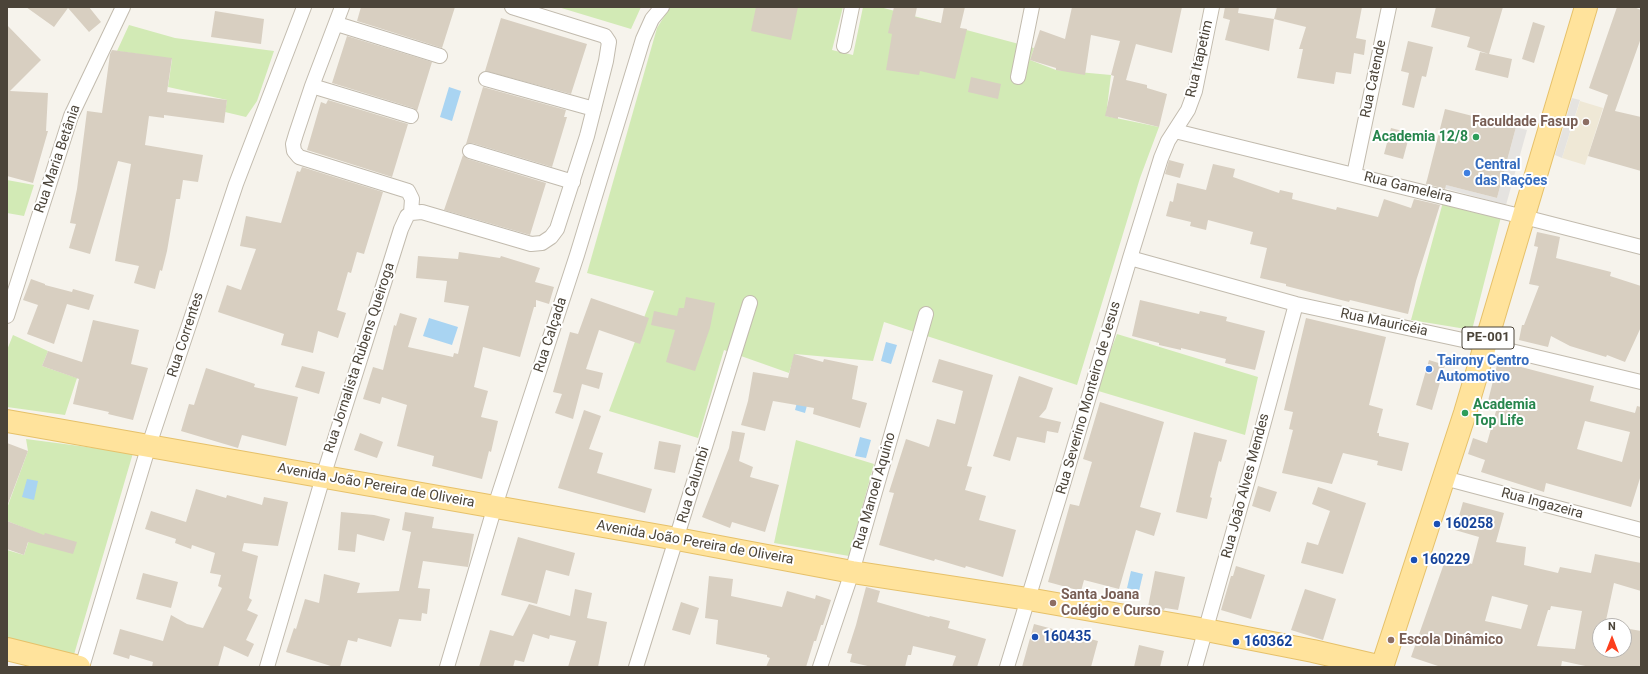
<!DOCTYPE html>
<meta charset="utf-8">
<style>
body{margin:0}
#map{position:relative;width:1648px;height:674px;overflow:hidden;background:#f6f3ec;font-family:Roboto,sans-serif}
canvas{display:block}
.frame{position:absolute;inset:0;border:8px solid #4b4439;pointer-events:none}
.north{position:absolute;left:1592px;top:618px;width:40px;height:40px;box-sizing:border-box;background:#fff;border:1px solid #b7b4b0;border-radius:50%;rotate:0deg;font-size:11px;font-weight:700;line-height:16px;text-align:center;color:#4b4439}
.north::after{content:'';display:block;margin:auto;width:14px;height:18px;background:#fc3f1d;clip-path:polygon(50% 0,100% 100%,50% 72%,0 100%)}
</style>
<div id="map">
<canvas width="1648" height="674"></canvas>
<div class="frame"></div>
<div class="north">N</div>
</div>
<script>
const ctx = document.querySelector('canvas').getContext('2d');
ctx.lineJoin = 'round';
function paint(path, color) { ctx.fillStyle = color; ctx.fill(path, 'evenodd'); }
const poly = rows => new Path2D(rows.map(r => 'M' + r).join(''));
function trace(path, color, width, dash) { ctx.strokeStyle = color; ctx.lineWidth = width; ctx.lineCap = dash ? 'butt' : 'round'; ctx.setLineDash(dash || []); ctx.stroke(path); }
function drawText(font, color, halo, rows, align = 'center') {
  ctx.font = font + ' Roboto,sans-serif'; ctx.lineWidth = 4; ctx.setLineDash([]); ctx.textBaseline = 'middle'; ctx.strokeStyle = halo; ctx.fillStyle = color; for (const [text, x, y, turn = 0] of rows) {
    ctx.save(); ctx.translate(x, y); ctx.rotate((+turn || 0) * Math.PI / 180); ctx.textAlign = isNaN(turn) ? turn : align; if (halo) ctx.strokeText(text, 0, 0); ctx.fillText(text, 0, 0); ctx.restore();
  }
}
paint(poly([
 [1580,101,1603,108,1585,165,1562,158]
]), '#efe8d6');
paint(poly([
 [558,7,641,7,631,29],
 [670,7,843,7,832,50,853,55,863,7,880,7,1034,48,1030,60,1056,70,1111,75,1106,116,1159,127,1140,178,1077,385,884,322,873,361,795,354,789,373,724,350,698,438,609,411,654,291,587,273,657,28],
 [129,25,175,38,274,51,257,101,246,117,225,112,227,100,168,87,172,59,117,51],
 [7,180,34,185,24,216,7,213],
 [1443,202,1501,217,1472,330,1411,320],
 [1117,334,1258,377,1245,435,1095,390],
 [13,335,48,351,42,366,77,378,65,415,7,407,7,350],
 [26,439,133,453,73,658,7,639,7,550,24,555,32,531,7,521,7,508,28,451],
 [796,440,874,464,849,556,774,543]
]), '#d2eab5');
paint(poly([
 [1572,98,1580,100,1562,158,1555,155],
 [1516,127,1527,130,1506,205,1426,183,1427,180,1497,198]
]), '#e5e3e0');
paint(poly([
 [449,87,461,91,452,121,440,117],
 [429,318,458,327,452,345,423,336],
 [886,342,897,345,891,364,881,361],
 [800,391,810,394,805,413,795,410],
 [860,437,871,440,866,458,855,456],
 [27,479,38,481,34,500,22,497],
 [1131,571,1143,574,1139,591,1127,588]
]), '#a9d4f2');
paint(poly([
 [26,7,89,7,101,22,89,32,68,8,54,27],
 [361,7,455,7,442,48,357,21],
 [756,7,798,7,791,40,751,31],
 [894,7,917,7,915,17,941,23,944,7,965,7,960,28,967,29,955,79,920,71,919,75,886,70,892,34,888,33],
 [1072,7,1182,7,1172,53,1136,44,1126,80,1147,85,1147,88,1167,94,1159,127,1118,117,1118,119,1105,116,1114,76,1111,75,1120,41,1091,35,1085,75,1056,70,1056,68,1030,60,1040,30,1065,39],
 [1225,7,1239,7,1238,13,1274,19,1269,51,1225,40,1230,20,1223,18],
 [1277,7,1362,7,1356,38,1366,40,1364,55,1354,53,1351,74,1336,72,1334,84,1297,78,1303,49,1299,49,1306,27,1274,19],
 [1436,7,1503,7,1489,54,1467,47,1470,37,1431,27],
 [1617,7,1634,7,1641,10,1641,38,1615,111,1641,117,1641,171,1588,156,1608,95,1589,88],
 [215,11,264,19,261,44,211,37],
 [501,18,587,44,571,94,485,71],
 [1533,22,1545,26,1534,63,1522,59],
 [7,25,41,60,10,91,48,93,46,131,48,131,33,183,7,176],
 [347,36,432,62,417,111,413,108,332,83],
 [1408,41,1433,47,1426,77,1422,76,1414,108,1402,105,1409,73,1401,71],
 [112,50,172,58,167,92,227,100,224,123,164,115,164,118,149,116,145,145,203,155,198,182,183,180,180,199,176,199,167,251,162,271,160,270,155,289,134,283,139,266,115,261,131,164,118,161,90,254,69,248,76,224,70,223,77,189,87,111,102,113,110,54],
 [1480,52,1512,59,1508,78,1475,70],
 [971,77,1001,84,998,99,968,92],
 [483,87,566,110,564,117,567,117,552,167,472,143,466,144],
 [328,100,408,124,392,177,307,150,321,102,326,104],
 [1445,109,1516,127,1497,198,1446,185,1445,189,1426,184],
 [1391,128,1410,133,1403,159,1384,154],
 [463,155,468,159,546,183,530,235,444,210],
 [1169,160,1184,164,1180,178,1165,174],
 [1213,164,1235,169,1233,177,1279,193,1280,190,1293,193,1292,199,1336,210,1337,207,1378,217,1384,199,1411,208,1414,199,1440,205,1416,281,1408,314,1350,300,1349,302,1286,286,1286,284,1260,278,1267,248,1250,244,1253,232,1208,220,1206,230,1190,226,1191,222,1166,216,1170,201,1173,202,1177,183,1206,190],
 [302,167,383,192,364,254,357,252,351,273,348,272,337,310,346,313,338,338,318,331,313,353,281,345,284,334,218,312,227,285,241,290,256,249,240,246,246,216,281,223,297,171,300,172],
 [1537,232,1560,237,1556,258,1611,272,1610,276,1641,286,1641,327,1625,362,1607,355,1606,357,1570,346,1551,336,1548,347,1519,340,1522,325,1524,325,1539,286,1529,284,1538,247,1534,246],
 [459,252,500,258,501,256,540,268,535,282,554,287,549,304,536,300,536,307,534,307,520,357,483,347,474,387,488,391,481,417,498,421,491,452,489,451,482,479,432,466,434,456,397,446,407,405,382,397,380,404,363,399,373,367,383,370,394,325,396,326,400,313,417,318,408,347,453,357,454,353,458,354,469,306,444,302,447,281,416,278,418,256,458,259],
 [31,279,45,284,45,285,72,292,73,289,94,295,89,310,67,304,54,344,27,334,38,305,23,300],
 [686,297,715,303,710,328,695,371,666,362,675,330,651,325,654,311,677,316,679,308,684,308],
 [591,298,649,318,640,344,599,330,586,369,603,373,599,389,582,384,573,419,555,413,562,394,553,392,570,332,578,334],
 [1140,300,1199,314,1200,311,1227,317,1226,321,1265,331,1255,370,1225,363,1226,359,1181,348,1181,350,1159,345,1159,343,1132,336],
 [1306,318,1386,337,1369,405,1383,409,1377,433,1379,433,1379,436,1409,443,1402,471,1377,465,1378,461,1343,453,1332,484,1282,473,1293,430,1289,429,1293,412,1284,410],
 [93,320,139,330,131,364,148,368,133,420,108,414,109,412,73,404,79,379,42,366,48,351,82,362],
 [794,354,823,362,824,359,858,366,852,399,867,403,860,428,813,414,814,408,773,401,765,431,741,425,748,401,753,372,788,378],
 [939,359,993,375,967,466,972,467,965,490,986,496,979,520,1016,530,1003,577,966,566,965,568,935,559,934,561,879,545,894,493,889,492,906,439,929,447,937,419,955,424,963,391,932,382],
 [1429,360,1445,365,1432,410,1416,405],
 [1498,361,1594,386,1590,401,1635,413,1637,406,1641,407,1641,475,1631,507,1546,483,1544,492,1481,472,1485,460,1468,454,1473,438,1487,443,1498,404,1488,401],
 [1585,421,1630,432,1622,462,1577,449],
 [302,366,325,372,319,394,295,387],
 [206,368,255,384,254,387,298,397,286,446,242,435,238,448,181,431,189,404,194,405],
 [1019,376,1053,388,1046,409,1039,417,1061,422,1058,433,1047,431,1045,443,1017,437,1010,461,993,456],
 [1100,402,1164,422,1140,507,1161,513,1154,536,1136,530,1119,589,1084,580,1081,591,1048,582,1070,504,1079,506,1092,462,1083,459],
 [584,410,601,416,589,449,603,453,597,473,652,489,645,513,558,488],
 [732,431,745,433,739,461,753,467,750,477,779,485,765,532,732,522,730,528,702,517,729,448],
 [1194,432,1227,440,1221,462,1219,461,1210,497,1212,498,1207,519,1176,512],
 [360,433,383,442,377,458,354,450],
 [659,441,681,445,675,473,654,469],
 [7,443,28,451,8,504,7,504],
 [1258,486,1277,492,1270,512,1252,506],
 [1318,487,1366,503,1343,574,1301,563,1307,542,1318,545,1330,511,1312,504],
 [196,489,226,498,227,495,262,505,264,497,288,502,278,546,244,543,242,551,258,556,249,598,252,600,247,610,258,615,246,640,254,644,248,657,224,646,218,667,152,667,153,662,130,655,129,659,113,654,120,629,163,641,171,615,187,624,203,628,222,588,218,586,221,575,210,573,215,553,192,545,191,549,175,543,176,539,145,529,151,511,186,522],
 [1463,502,1504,513,1496,542,1526,547,1524,565,1558,573,1560,567,1591,573,1595,554,1641,563,1641,591,1614,583,1605,625,1611,626,1600,626,1600,650,1624,650,1624,628,1641,631,1641,667,1590,667,1562,661,1561,667,1441,667,1411,657,1447,555,1472,564,1479,537,1455,530],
 [1492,596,1528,605,1521,629,1485,621],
 [1551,606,1582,611,1575,649,1537,646,1548,610,1550,610],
 [341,512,374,515,390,519,384,541,357,534,355,552,338,550],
 [405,512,434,517,432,528,474,534,468,567,423,561,418,588,430,589,427,614,422,613,421,621,399,619,391,647,358,638,357,642,348,640,340,667,334,667,286,652,294,628,296,629,305,599,319,603,324,574,360,583,357,593,399,591,411,532,402,530],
 [7,521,44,535,45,533,77,542,73,554,28,542,24,555,7,549],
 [518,537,575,553,569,576,546,570,537,604,501,595],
 [1236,566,1265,575,1251,619,1221,610,1231,576,1233,576],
 [1155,571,1185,577,1178,610,1165,608,1164,610,1148,607],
 [143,573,178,582,171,608,136,599],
 [709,576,733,579,731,596,782,607,787,591,815,599,816,595,831,600,823,625,821,625,816,641,814,641,806,667,766,667,770,658,767,657,767,655,716,644,718,620,705,618],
 [866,587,880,591,877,602,929,617,930,616,950,621,948,628,986,639,977,667,952,667,956,656,913,646,911,655,908,655,905,667,872,667,850,662,852,654,847,653,856,625],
 [575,589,592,593,587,618,607,622,598,667,568,667,576,641,550,635,549,639,533,634,524,662,515,660,513,667,479,667,490,630,513,636,529,604,570,616],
 [1305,589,1336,599,1323,640,1291,630],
 [681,602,699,608,690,635,672,630],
 [1034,624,1098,641,1091,667,1022,667],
 [1139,645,1164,651,1160,667,1134,667]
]), '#d8cfc1');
const minor = poly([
 [342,7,312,86,296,134,293,144,294,151,299,157,408,191,412,199,411,213],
 [337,24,440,56],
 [844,46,852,7],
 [1018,77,1032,7],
 [486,79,594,109],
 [312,86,411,116],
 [1175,131,1524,217,1641,247],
 [470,151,573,182],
 [1354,175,1389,7],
 [1130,258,1296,304,1486,345,1641,382],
 [7,316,71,116,123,7],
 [1444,478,1641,530],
 [82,667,149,445,236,184,304,7],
 [267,667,323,477,401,229,407,216,411,213,422,212,531,244,542,243,551,237,557,229,587,136,606,61,609,42,605,36,512,7],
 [447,667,495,506,577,255,643,39,652,19,662,7],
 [636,667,750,303],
 [820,667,852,572,926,314],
 [1007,667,1059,498,1130,258,1161,158,1168,141,1188,110,1195,91,1212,7],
 [1195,667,1255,455,1296,304]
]);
const primary = poly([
 [7,421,677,539,852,572,1028,599,1206,630,1313,651,1382,667],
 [7,649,79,667],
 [1382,667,1465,413,1586,7]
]);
trace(minor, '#c2bbae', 16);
trace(primary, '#e6c16a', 24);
trace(minor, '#fff', 14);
trace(primary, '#ffe39c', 22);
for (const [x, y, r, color] of [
 [1586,122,4,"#8d6e63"],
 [1476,137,4,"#2e9e5b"],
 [1467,173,4,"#3f7fe0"],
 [1429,369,4,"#3f7fe0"],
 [1465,413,4,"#2e9e5b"],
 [1437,524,4,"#1a4fb4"],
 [1414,560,4,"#1a4fb4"],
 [1053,603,4,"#8d6e63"],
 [1035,637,4,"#1a4fb4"],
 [1391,640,4,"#8d6e63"],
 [1236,642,4,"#1a4fb4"]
]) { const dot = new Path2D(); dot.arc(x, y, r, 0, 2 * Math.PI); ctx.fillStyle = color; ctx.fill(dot); trace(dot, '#fff', 1.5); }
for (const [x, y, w] of [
 [1488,338,52]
]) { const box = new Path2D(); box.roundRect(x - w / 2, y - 11, w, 22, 3); ctx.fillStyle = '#fff'; ctx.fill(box); trace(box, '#4b4439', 1); }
drawText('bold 13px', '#4b4439', null, [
 ["PE-001",1488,338]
]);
drawText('14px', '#4b4439', '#fff', [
 ["Rua Itapetim",1200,59,-77],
 ["Rua Catende",1374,79,-78],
 ["Rua Maria Betânia",58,159,-71],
 ["Rua Gameleira",1408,188,14],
 ["Rua Mauricéia",1384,323,12],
 ["Rua Correntes",186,335,-72],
 ["Rua Calçada",551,335,-72],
 ["Rua Jornalista Rubens Queiroga",360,358,-72],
 ["Rua Severino Monteiro de Jesus",1089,398,-74],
 ["Rua Calumbi",694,485,-73],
 ["Avenida João Pereira de Oliveira",376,486,10],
 ["Rua João Alves Mendes",1246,486,-75],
 ["Rua Manoel Aquino",875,491,-74],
 ["Rua Ingazeira",1542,504,15],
 ["Avenida João Pereira de Oliveira",695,543,10]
]);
drawText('bold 14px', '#785e54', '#fff', [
 ["Faculdade Fasup",1578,122,"right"],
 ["Santa Joana",1061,595],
 ["Colégio e Curso",1061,611],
 ["Escola Dinâmico",1399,640]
], 'left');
drawText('bold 14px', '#27864d', '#fff', [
 ["Academia 12/8",1468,137],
 ["Academia",1473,405,"left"],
 ["Top Life",1473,421,"left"]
], 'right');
drawText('bold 14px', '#366cbe', '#fff', [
 ["Central",1475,165],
 ["das Rações",1475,181],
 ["Tairony Centro",1437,361],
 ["Automotivo",1437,377]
], 'left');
drawText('bold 14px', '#164399', '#fff', [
 ["160258",1445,524],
 ["160229",1422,560],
 ["160435",1043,637],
 ["160362",1244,642]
], 'left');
</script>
